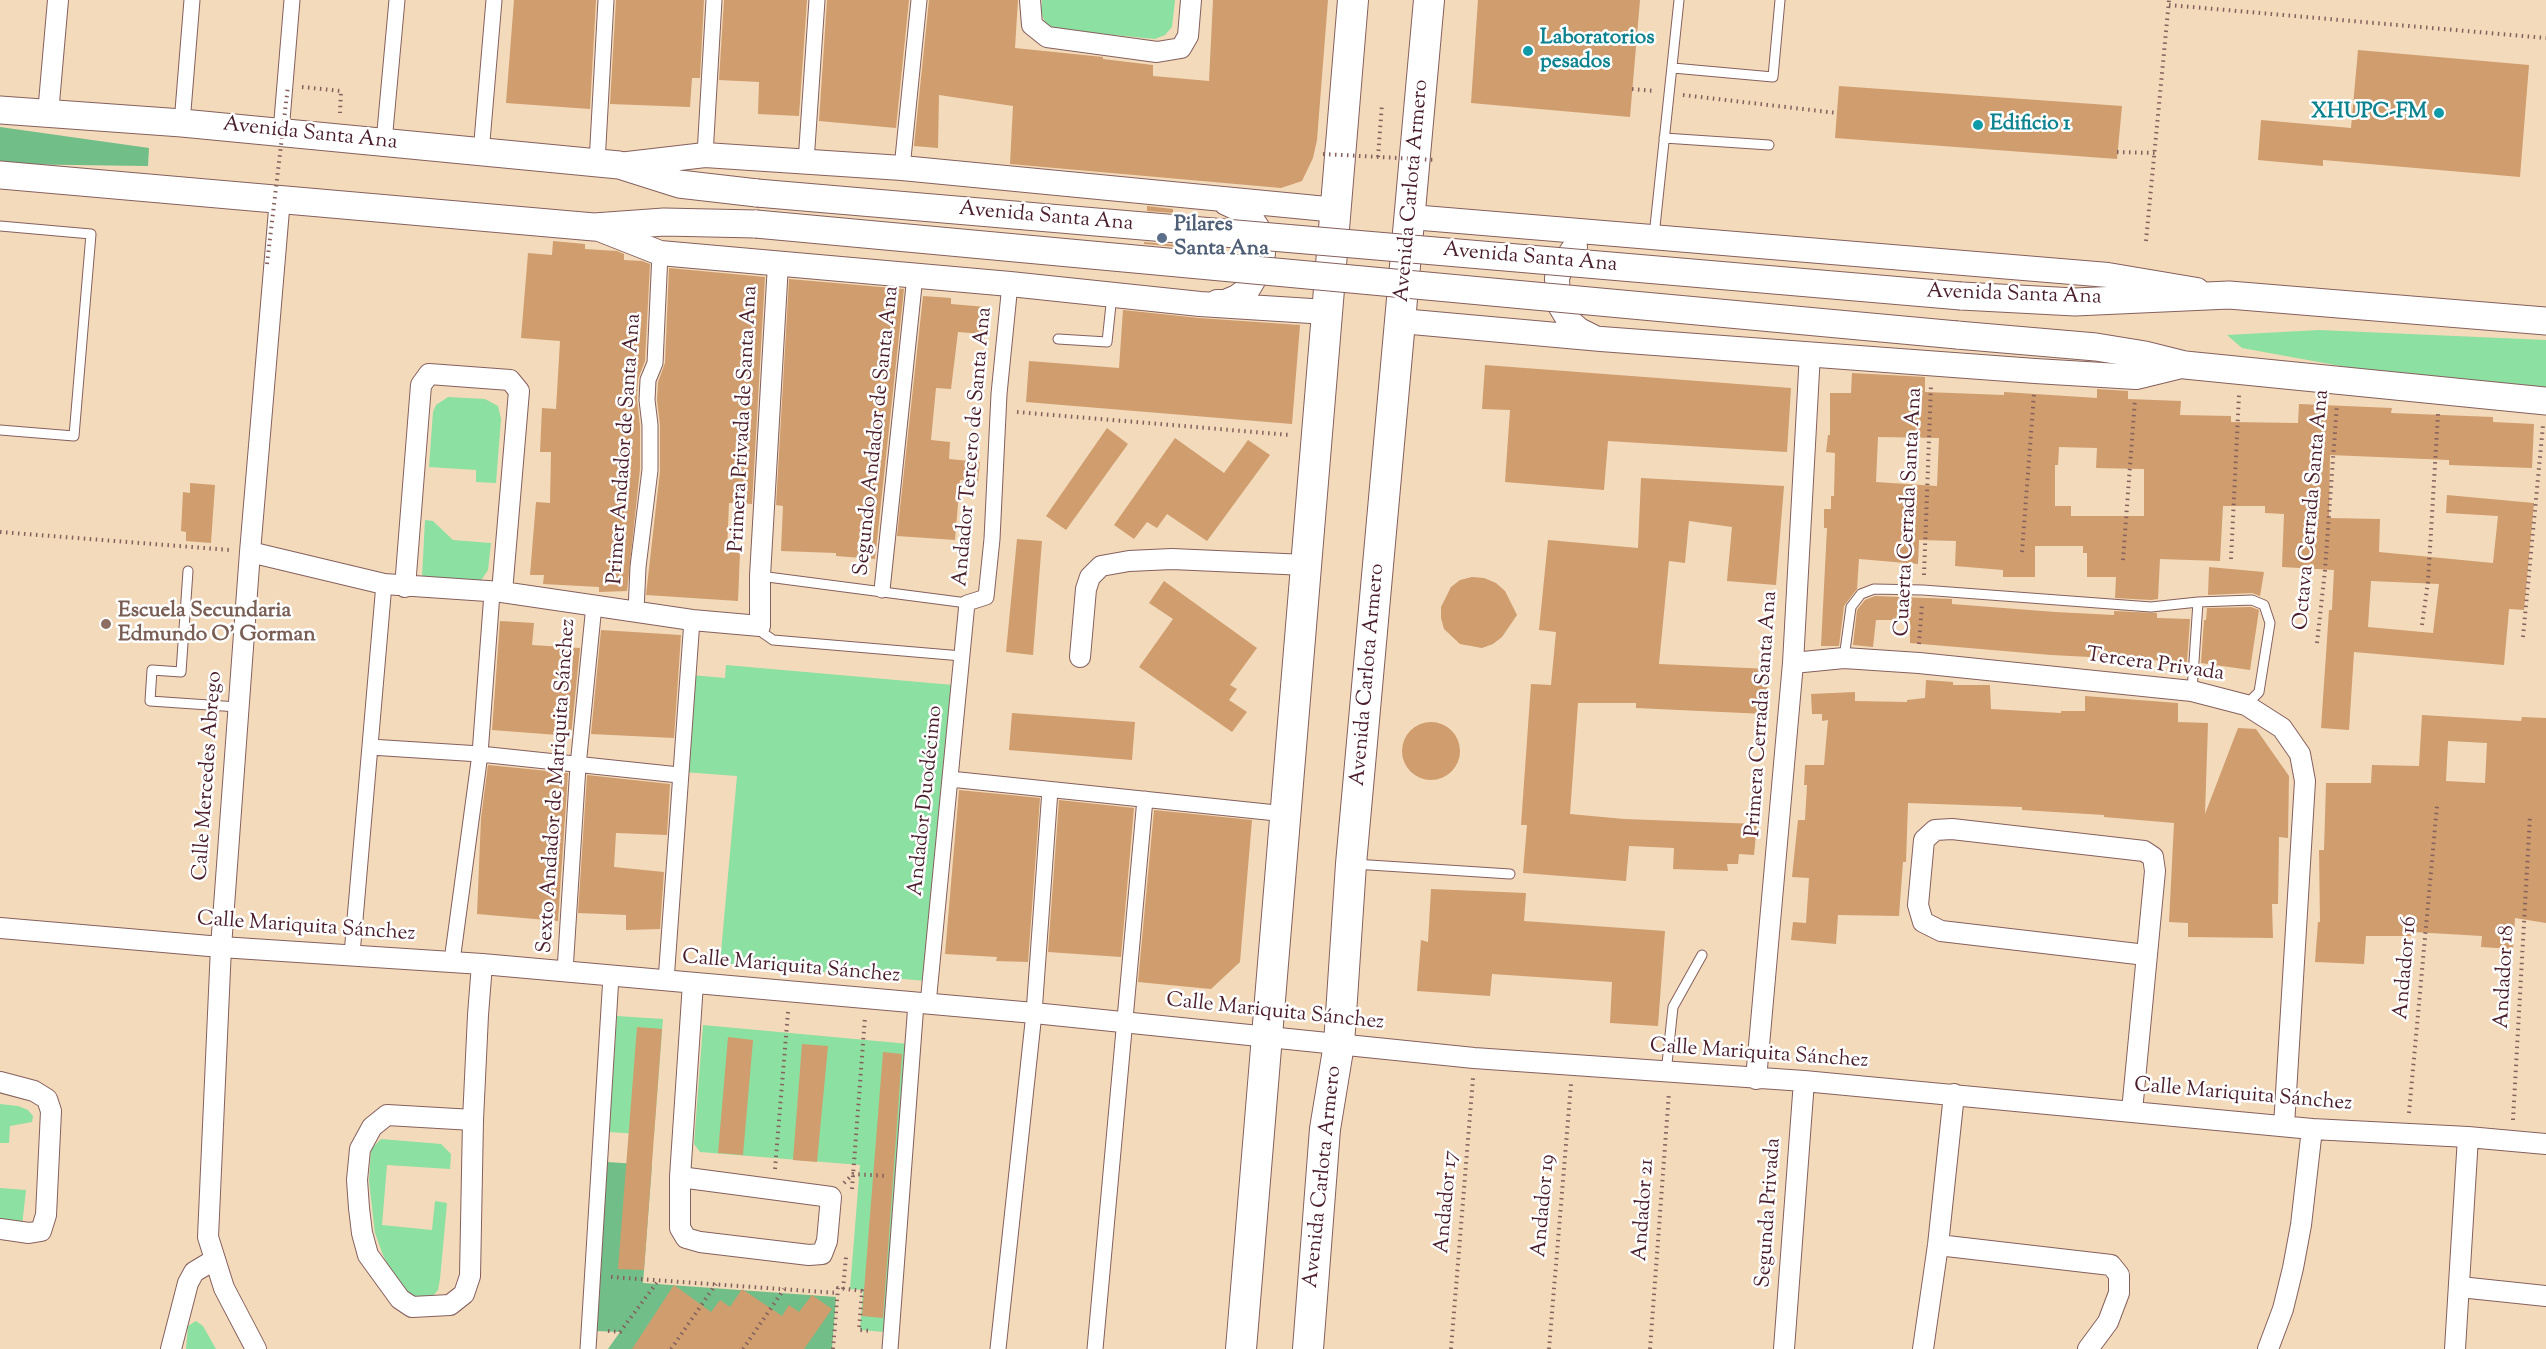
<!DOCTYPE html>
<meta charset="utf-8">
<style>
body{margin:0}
canvas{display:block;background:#f2daba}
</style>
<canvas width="2546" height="1349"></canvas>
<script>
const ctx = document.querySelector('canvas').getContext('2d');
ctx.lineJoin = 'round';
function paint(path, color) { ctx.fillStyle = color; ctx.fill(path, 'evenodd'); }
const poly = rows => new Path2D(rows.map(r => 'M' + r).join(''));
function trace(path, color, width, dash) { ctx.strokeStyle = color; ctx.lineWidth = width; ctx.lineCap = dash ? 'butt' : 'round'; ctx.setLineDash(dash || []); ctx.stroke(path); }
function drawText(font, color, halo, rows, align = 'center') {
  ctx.font = font + ' "Sorts Mill Goudy",serif'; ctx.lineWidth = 5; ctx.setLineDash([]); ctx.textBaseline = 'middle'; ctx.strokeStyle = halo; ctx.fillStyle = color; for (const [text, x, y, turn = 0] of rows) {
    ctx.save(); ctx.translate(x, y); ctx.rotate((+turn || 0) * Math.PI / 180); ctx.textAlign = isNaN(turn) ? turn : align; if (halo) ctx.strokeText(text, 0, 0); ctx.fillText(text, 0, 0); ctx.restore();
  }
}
paint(poly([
 [1042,0,1175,0,1172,27,1165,35,1155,39,1052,29,1045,23,1041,11],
 [2319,330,2546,340,2546,392,2368,371,2242,348,2227,335],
 [448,397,485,399,498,406,501,419,496,483,476,482,476,470,429,467,433,412,436,405],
 [425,520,433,521,453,540,491,543,488,570,480,582,429,581,422,577],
 [726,665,953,685,926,981,720,963,737,776,683,772,691,675,725,678],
 [617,1016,663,1019,654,1135,609,1132],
 [703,1025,909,1044,884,1332,860,1330,863,1290,850,1289,860,1165,700,1152,694,1144],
 [0,1104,18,1106,28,1110,33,1116,32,1122,10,1126,9,1143,0,1143],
 [381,1139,441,1144,451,1154,450,1169,387,1165,382,1225,432,1230,435,1201,447,1203,440,1279,438,1290,432,1297,408,1297,402,1292,383,1255,375,1233,369,1181,371,1149],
 [0,1188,26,1190,22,1226,0,1229],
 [196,1321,203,1326,216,1349,186,1349,188,1326]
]), '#8ce0a2');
paint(poly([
 [0,127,149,148,148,166,0,164],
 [607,1162,652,1165,643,1283,836,1297,832,1349,608,1349,620,1332,596,1331]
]), '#71be88');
paint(poly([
 [514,0,596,0,590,109,506,103],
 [616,0,704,0,700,78,692,78,690,107,610,104],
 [724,0,807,0,799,116,758,114,759,82,719,80],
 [827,0,909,0,896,128,819,121],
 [929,0,1018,0,1015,48,1103,57,1103,59,1153,65,1153,76,1209,81,1213,0,1328,0,1317,140,1313,158,1302,181,1281,188,1010,164,1013,106,939,95,938,148,914,146],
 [1478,0,1640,0,1630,117,1471,103],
 [2358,50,2529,65,2520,177,2323,160,2323,166,2258,160,2261,120,2351,128],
 [1839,86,2122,106,2117,159,1835,138],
 [1147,206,1173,209,1173,213,1147,211],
 [553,241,585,244,585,249,617,251,624,254,624,260,642,261,650,264,645,361,638,379,637,400,640,426,640,469,627,591,599,592,599,587,543,584,544,575,530,575,536,502,550,503,551,452,540,452,542,408,556,409,560,341,521,338,528,253,552,255],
 [1144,242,1179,245,1179,247,1144,244],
 [669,268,765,277,752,504,729,503,727,552,740,552,738,601,646,595,660,471,660,425,657,400,658,382,665,363],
 [789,279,904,289,875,559,836,556,836,553,781,551,783,506,776,505],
 [923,296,951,298,951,304,986,307,984,334,958,332,951,389,936,388,931,440,950,442,949,459,980,462,978,481,960,480,955,540,897,536],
 [1123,310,1199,318,1300,325,1292,424,1026,402,1029,361,1119,368],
 [1485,365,1791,388,1787,452,1608,441,1604,490,1505,482,1510,410,1482,409],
 [1852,373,1925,377,1925,392,2004,395,2004,392,2097,398,2097,389,2128,391,2128,399,2181,401,2180,415,2231,416,2231,422,2298,423,2299,404,2392,408,2391,413,2493,417,2493,422,2534,424,2532,468,2449,465,2449,460,2330,455,2329,518,2380,519,2379,552,2493,563,2498,516,2446,513,2447,495,2534,503,2524,610,2509,609,2504,665,2354,652,2349,730,2321,728,2329,610,2332,610,2334,570,2282,567,2284,514,2265,513,2265,506,2223,506,2220,561,2160,559,2158,599,2151,600,2115,598,2116,577,2087,577,2087,553,2083,553,2083,546,2035,546,2035,577,2003,577,2003,570,1955,566,1956,541,1919,540,1918,564,1859,559,1857,589,1844,606,1839,646,1821,646,1827,528,1824,528,1824,509,1831,509,1831,496,1834,496,1835,453,1826,452,1828,435,1830,435,1830,393,1851,393],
 [1878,437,1939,438,1937,486,1876,482],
 [2059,447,2097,448,2096,468,2144,469,2144,516,2071,516,2071,506,2055,506,2055,465,2058,465],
 [2371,581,2439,584,2433,633,2368,627],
 [1107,428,1128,444,1066,530,1046,516],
 [1175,438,1224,473,1248,440,1270,455,1207,541,1167,514,1157,528,1147,522,1134,539,1114,525],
 [1641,478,1784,486,1776,585,1727,581,1732,527,1689,521,1685,563,1669,561,1659,664,1769,669,1765,714,1636,708,1636,703,1578,703,1570,814,1624,819,1757,824,1754,855,1739,854,1738,864,1727,864,1728,871,1673,869,1674,848,1629,846,1626,881,1523,873,1527,825,1521,825,1531,684,1551,685,1556,632,1539,630,1548,540,1638,548],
 [190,483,215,485,211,543,186,541,186,532,181,531,183,492,190,493],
 [1017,539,1042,541,1033,655,1006,652],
 [2209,567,2264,572,2260,596,2252,593,2208,595],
 [1472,577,1484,578,1496,583,1505,591,1517,615,1502,637,1493,644,1482,648,1460,644,1444,629,1441,618,1441,607,1451,587,1460,580],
 [1164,581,1257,648,1230,685,1237,689,1229,700,1247,712,1232,732,1139,667,1173,619,1149,603],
 [1875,596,1952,599,1952,604,2055,612,2114,615,2114,611,2157,613,2157,618,2190,619,2187,662,2051,655,1910,643,1910,620,1876,620,1873,647,1853,645,1857,610,1865,600],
 [2251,607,2259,610,2250,670,2201,663,2204,620,2206,620,2207,608],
 [500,621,534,623,532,645,580,648,571,736,492,730],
 [601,630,681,635,674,738,591,734],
 [1926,680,1953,682,1953,685,1990,685,1991,709,2061,713,2061,711,2085,711,2085,696,2178,703,2178,722,2208,723,2205,814,2238,728,2256,729,2289,776,2288,838,2279,837,2278,904,2272,904,2273,938,2188,937,2188,923,2169,922,2174,823,2104,817,2104,815,2022,810,2022,807,1908,803,1906,862,1903,862,1899,916,1838,915,1836,944,1791,940,1793,922,1806,923,1809,878,1792,877,1798,820,1805,820,1807,785,1804,785,1805,765,1824,765,1828,720,1822,721,1822,714,1812,714,1811,694,1855,692,1855,701,1907,702,1907,700,1925,698],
 [1012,713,1135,722,1132,760,1009,750],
 [2422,715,2521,721,2522,717,2546,718,2546,923,2515,918,2513,949,2481,947,2482,936,2413,932,2413,936,2366,936,2364,964,2315,962,2318,922,2320,922,2319,850,2324,850,2326,783,2371,783,2372,765,2419,766],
 [2448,741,2487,743,2485,783,2446,781],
 '1402 751a29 29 0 1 1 58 0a29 29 0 1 1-58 0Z',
 [488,765,568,773,558,921,477,914,481,818],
 [587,775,670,784,667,835,616,833,614,867,664,872,660,929,626,930,626,915,578,913],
 [959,790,1040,798,1028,962,996,961,997,957,945,954],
 [1059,800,1134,808,1121,957,1048,952],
 [1154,810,1252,820,1240,962,1211,989,1138,982],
 [1431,889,1526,893,1524,921,1665,931,1658,1026,1610,1023,1612,982,1492,974,1490,996,1417,991,1421,940,1428,942],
 [637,1027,662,1029,644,1270,618,1269],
 [728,1037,753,1040,743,1155,718,1153],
 [802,1044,828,1046,817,1162,793,1160],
 [883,1052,902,1054,883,1318,862,1316],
 [674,1285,711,1312,720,1300,730,1307,742,1289,782,1316,789,1305,799,1312,812,1295,832,1309,804,1349,632,1349]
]), '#d09d6e');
const service = poly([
 [1673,68,1773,77,1780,0],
 [1664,138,1769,145],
 [0,226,91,234,74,436,0,430],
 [1654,236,1679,0],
 [1058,339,1107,342,1112,295],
 [188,571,181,672,152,670,150,701,238,707],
 [760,576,967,603],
 [2198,602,2252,600,2264,605,2270,623,2259,692,2246,705],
 [760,626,763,633,773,640,962,656],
 [1844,658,1851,607,1861,594,1874,589,1923,590,2151,607,2198,602,2192,691],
 [1354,864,1510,874],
 [1666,1073,1673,1007,1702,955]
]);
const pedestrian = poly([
 [182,123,192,0],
 [281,132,292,0],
 [384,142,397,0],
 [481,153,494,0],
 [705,155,714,0],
 [806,162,817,0],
 [597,163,606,0],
 [902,168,919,0],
 [882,590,915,276],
 [636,611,638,567,650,470,650,425,647,400,648,380,655,363,660,253],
 [370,747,480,754,679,775],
 [950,779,1286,814],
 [352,954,384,584],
 [452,961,480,754,492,593],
 [565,971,578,766,594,605],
 [666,981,692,620],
 [928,1004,967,603,986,597,992,539,999,394,1010,284],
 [588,1349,611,976],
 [890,1349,916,1003],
 [998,1349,1034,1013,1050,790],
 [1095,1349,1145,799]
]);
const minor = poly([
 [1030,0,1032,25,1047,37,1157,52,1181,48,1188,36,1191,0],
 [48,114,58,0],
 [250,552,384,584,502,592,692,620,760,626,760,576,778,264],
 [405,587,421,385,429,374,510,380,519,391,502,592],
 [1080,657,1086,589,1090,577,1101,566,1129,561,1172,559,1306,565],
 [1793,663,1844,658,1919,663,2192,691,2246,705,2282,728,2300,754,2305,781,2284,1126],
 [0,928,221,947,482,964,1034,1013,1474,1058,1804,1081,2312,1129,2468,1137,2546,1144],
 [1756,1079,1793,663,1810,353],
 [0,1082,34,1091,47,1099,51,1111,46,1215,41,1231,29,1233,0,1229],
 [2132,1111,2155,871,2153,857,2144,851,1952,829,1935,830,1924,840,1918,905,1923,922,1941,931,2146,955],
 [473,1120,387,1115,372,1127,360,1149,357,1180,359,1208,362,1233,368,1255,400,1299,412,1307,450,1305,464,1294,470,1276,473,1120,478,1015,482,964],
 [680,1177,831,1197,827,1241,822,1254,809,1255,700,1242,686,1238,680,1228,680,1177,693,983],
 [1938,1245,2111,1265,2119,1275,2119,1293,2108,1322,2088,1349],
 [2460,1287,2546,1296],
 [171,1349,188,1283,194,1272,214,1260],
 [256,1349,224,1288,208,1237,221,947,250,552,280,198],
 [1784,1349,1804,1081],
 [1923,1349,1938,1245,1954,1094],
 [2268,1349,2283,1309,2293,1268,2301,1225,2312,1129],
 [2455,1349,2468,1137]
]);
const tertiary = poly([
 [619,165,705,155,902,168,1337,210],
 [1411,217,2108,275,2197,290],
 [594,227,660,253,1010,284,1200,304,1327,312],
 [1575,247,1561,267,1557,278,1558,302,1570,322,1579,330,1593,337],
 [1217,302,1225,302,1237,297,1248,289,1261,267,1263,253,1258,229,1251,218,1241,210,1226,203],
 [1401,321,1601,339,2035,371,2136,377,2185,365]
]);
const secondary = poly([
 [0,110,182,123,619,165,679,184,757,193],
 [0,175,594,227,664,222,756,224],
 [1961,296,2075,302,2229,295,2546,321],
 [1957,335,2096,347,2145,355,2185,365,2546,401]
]);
const primary = poly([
 [1241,1349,1353,0],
 [1308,1349,1325,1129,1339,1044,1351,864,1429,0]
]);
trace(service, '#85605d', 11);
trace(pedestrian, '#85605d', 17);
trace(minor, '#85605d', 22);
trace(tertiary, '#85605d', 26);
trace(secondary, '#85605d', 29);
trace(primary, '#85605d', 32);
trace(poly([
 [2169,5,2546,38],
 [302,87,341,91,340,113],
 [1632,89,1655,91],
 [1683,95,1837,113],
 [2117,152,2155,153],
 [1378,157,1382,104],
 [2146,241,2169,0],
 [1017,412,1290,435],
 [0,532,230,550],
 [2022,552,2034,394],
 [2231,559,2239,395],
 [2123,560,2135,399],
 [1924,575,1931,385],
 [2422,625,2428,582,2438,414],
 [2523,637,2543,425],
 [2317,643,2325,570,2337,404],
 [1919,644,1922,604],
 [2409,1113,2437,806],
 [2513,1120,2530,816],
 [775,1169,788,1012],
 [844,1183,853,1174,887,1176],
 [852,1189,865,1017],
 [611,1277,838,1293],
 [843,1289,846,1257],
 [608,1331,620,1332,658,1281],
 [671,1349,716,1284],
 [743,1349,784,1289],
 [833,1349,838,1288,862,1291,859,1330,872,1331],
 [1451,1349,1473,1078],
 [1549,1349,1571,1084],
 [1650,1349,1669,1092]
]), '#85605d', 4, [1.5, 4.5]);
trace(service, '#fff', 9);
trace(pedestrian, '#fff', 15);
trace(minor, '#fff', 20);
trace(tertiary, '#fff', 24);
trace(secondary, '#fff', 27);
trace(primary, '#fff', 30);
const secondaryBridge = poly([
 [757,193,1961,296],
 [756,224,1957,335]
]);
trace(secondaryBridge, '#85605d', 29, []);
trace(poly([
 [1323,154,1436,160],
 [267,264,288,86]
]), '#85605d', 4, [1.5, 4.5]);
trace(secondaryBridge, '#fff', 27);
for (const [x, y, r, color] of [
 [1528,51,6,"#0f9aa8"],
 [2439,113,6,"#0f9aa8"],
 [1978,125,6,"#0f9aa8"],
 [1162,238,6,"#5c6f8a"],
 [106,624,6,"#8d6e63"]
]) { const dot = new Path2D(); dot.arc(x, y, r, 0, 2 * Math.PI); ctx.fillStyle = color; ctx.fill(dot); trace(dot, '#fff', 2); }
drawText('bold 21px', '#0d838f', '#fff', [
 ["Laboratorios",1540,39],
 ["pesados",1540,63],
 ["XHUPC-FM",2427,113,"right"],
 ["Edificio 1",1990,125]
], 'left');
drawText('21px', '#4a1f2b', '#fff', [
 ["Avenida Santa Ana",310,135,6],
 ["Avenida Carlota Armero",1413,191,-85],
 ["Avenida Santa Ana",1046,218,5],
 ["Avenida Santa Ana",1530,259,5],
 ["Avenida Santa Ana",2014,296,2],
 ["Primera Privada de Santa Ana",745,419,-87],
 ["Segundo Andador de Santa Ana",878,431,-84],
 ["Andador Tercero de Santa Ana",974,447,-85],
 ["Primer Andador de Santa Ana",626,449,-86],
 ["Octava Cerrada Santa Ana",2313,510,-85],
 ["Cuaerta Cerrada Santa Ana",1910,512,-87],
 ["Tercera Privada",2155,666,8],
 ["Avenida Carlota Armero",1369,675,-85],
 ["Primera Cerrada Santa Ana",1763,714,-86],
 ["Calle Mercedes Abrego",209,776,-86],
 ["Sexto Andador de Mariquita Sánchez",558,786,-86],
 ["Andador Duodécimo",927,801,-84],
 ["Calle Mariquita Sánchez",306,928,4],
 ["Calle Mariquita Sánchez",791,968,5],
 ["Andador 16",2407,968,-85],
 ["Andador 18",2506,977,-87],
 ["Calle Mariquita Sánchez",1275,1013,6],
 ["Calle Mariquita Sánchez",1759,1055,4],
 ["Calle Mariquita Sánchez",2243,1096,5],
 ["Avenida Carlota Armero",1324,1177,-84],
 ["Andador 17",1448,1202,-85],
 ["Andador 19",1545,1206,-85],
 ["Andador 21",1645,1210,-86],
 ["Segunda Privada",1770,1213,-86]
]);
drawText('bold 21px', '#4e5e75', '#fff', [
 ["Pilares",1174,226],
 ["Santa Ana",1174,250]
], 'left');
drawText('bold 21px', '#785e54', '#fff', [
 ["Escuela Secundaria",118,612],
 ["Edmundo O' Gorman",118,636]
], 'left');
</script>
